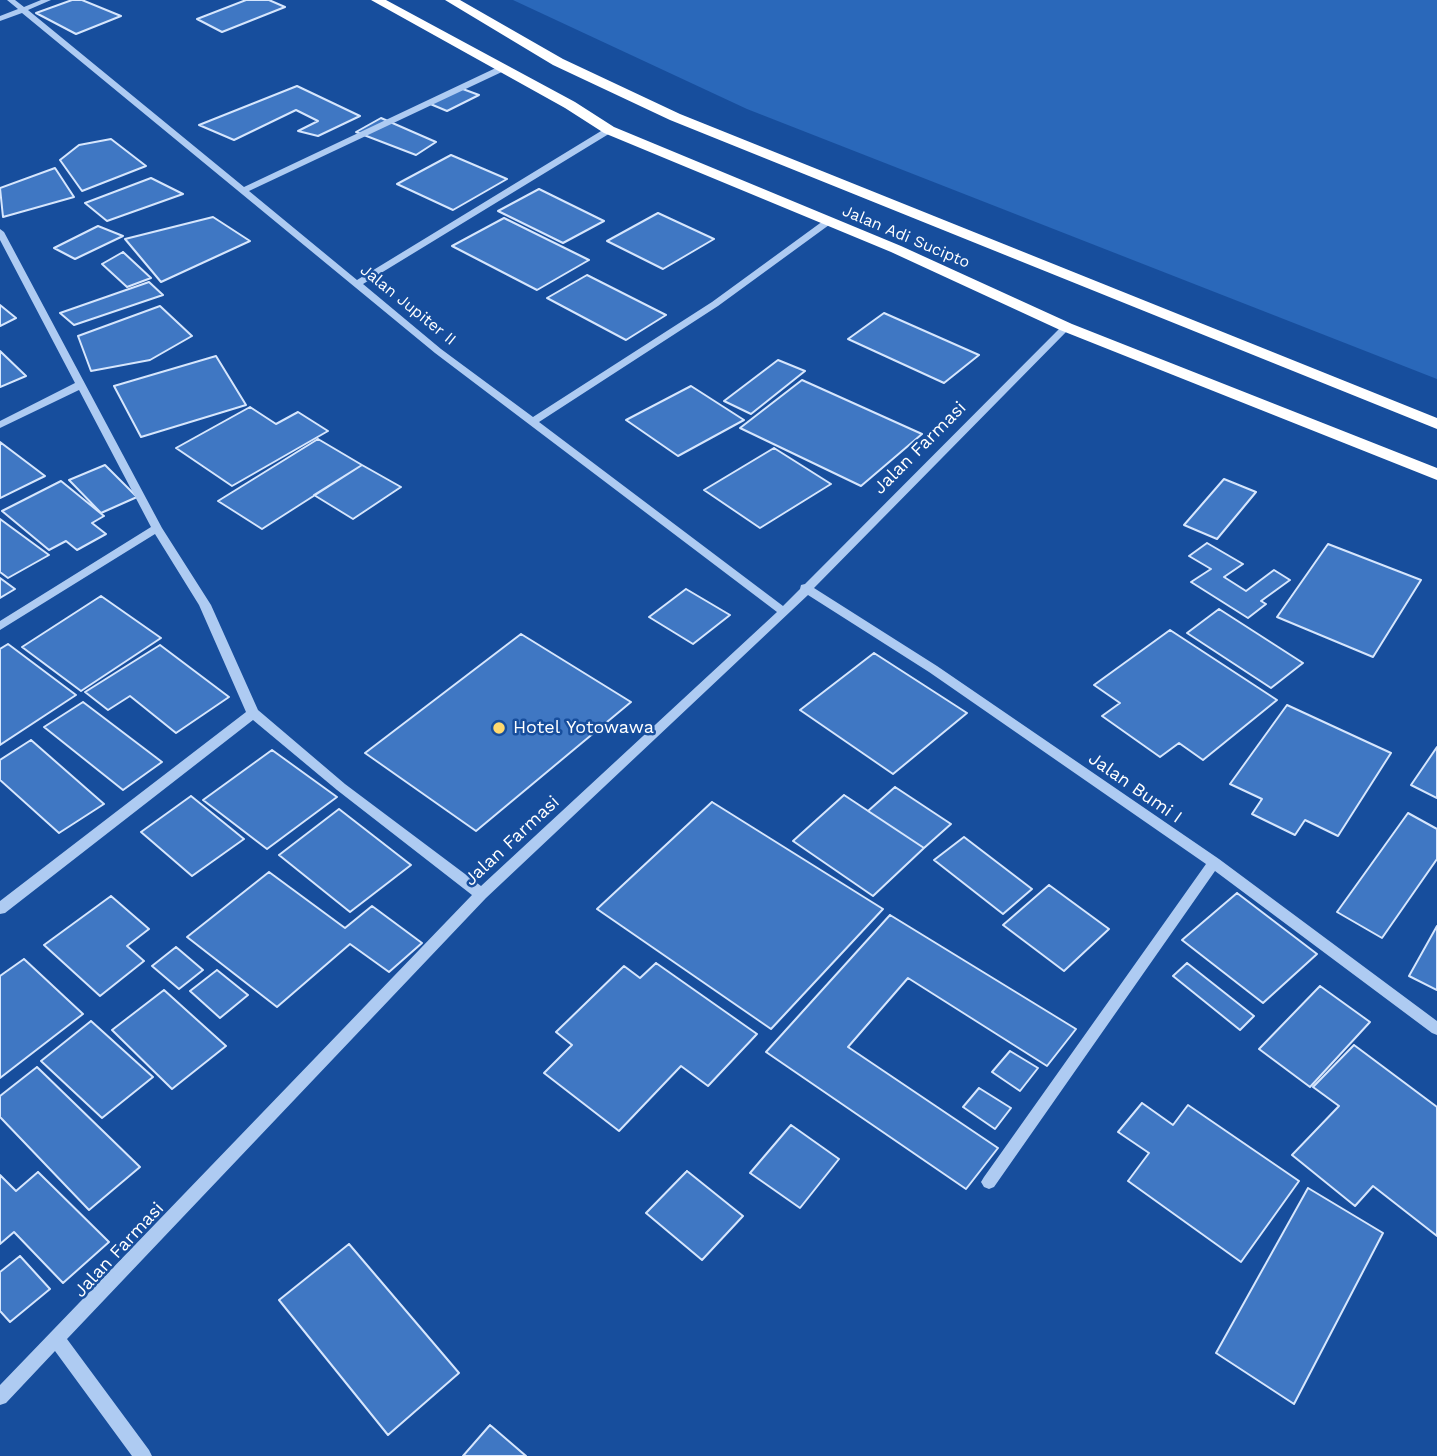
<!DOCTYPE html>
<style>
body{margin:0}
canvas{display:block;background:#174e9d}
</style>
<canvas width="1437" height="1456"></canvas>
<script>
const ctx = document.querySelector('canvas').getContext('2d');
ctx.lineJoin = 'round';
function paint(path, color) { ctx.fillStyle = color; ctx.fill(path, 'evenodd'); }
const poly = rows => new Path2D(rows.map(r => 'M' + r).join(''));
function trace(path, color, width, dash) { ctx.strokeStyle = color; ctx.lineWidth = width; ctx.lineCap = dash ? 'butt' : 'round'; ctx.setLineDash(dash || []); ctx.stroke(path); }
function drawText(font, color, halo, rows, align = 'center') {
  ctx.font = font + ' "Work Sans",sans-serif'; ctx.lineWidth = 5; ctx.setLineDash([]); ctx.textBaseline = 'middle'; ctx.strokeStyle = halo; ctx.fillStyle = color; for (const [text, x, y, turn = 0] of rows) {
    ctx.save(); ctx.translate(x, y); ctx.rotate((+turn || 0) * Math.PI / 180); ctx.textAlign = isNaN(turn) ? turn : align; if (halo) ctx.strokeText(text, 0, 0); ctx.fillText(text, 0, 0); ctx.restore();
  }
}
paint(poly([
 [513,0,1437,0,1437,379,747,109]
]), '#2a68ba');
const building = poly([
 [72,0,82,0,121,16,76,34,36,13,72,0],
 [246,0,269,0,285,7,222,32,197,19,246,0],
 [297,86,360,116,318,136,298,131,318,121,296,110,234,140,199,125,297,86],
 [460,88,479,95,447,111,428,103,460,88],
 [381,118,436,142,416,155,356,132,381,118],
 [111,139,146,166,82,191,60,160,79,145,111,139],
 [451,155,507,179,453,210,397,184,451,155],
 [55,168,74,197,3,217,0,188,55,168],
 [151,178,183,194,107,221,85,203,151,178],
 [539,189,604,221,563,243,498,211,539,189],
 [658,213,714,239,663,269,607,241,658,213],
 [213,217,250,241,161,282,125,239,213,217],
 [504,218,589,260,537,290,452,246,504,218],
 [98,226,123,236,75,259,54,248,98,226],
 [123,252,151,278,127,287,102,264,123,252],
 [587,275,666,315,626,340,547,298,587,275],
 [149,282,163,295,74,325,60,313,149,282],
 [0,305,16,318,0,326,0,305],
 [160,306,192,336,150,360,91,371,78,336,160,306],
 [884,313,979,355,944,383,848,339,884,313],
 [0,351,26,376,0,387,0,351],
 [216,356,246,405,141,437,114,386,216,356],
 [778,360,805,371,751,414,724,401,778,360],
 [802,380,922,434,861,486,740,428,802,380],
 [691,386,744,420,678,456,626,420,691,386],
 [250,407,276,424,298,412,328,431,232,486,176,448,250,407],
 [318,439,362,465,262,529,218,501,318,439],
 [0,442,45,476,0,498,0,442],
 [774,448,831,484,760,528,704,490,774,448],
 [105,465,137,497,101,513,69,480,105,465],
 [362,465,401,487,353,519,314,495,362,465],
 [1224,479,1256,492,1217,539,1184,525,1224,479],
 [61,481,104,516,92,523,106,534,77,550,66,541,49,550,2,511,61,481],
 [0,519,49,555,8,578,0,572,0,519],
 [1207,543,1243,564,1224,577,1246,591,1274,570,1290,580,1261,601,1266,604,1248,618,1191,582,1211,569,1189,556,1207,543],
 [1328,544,1421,580,1373,657,1277,617,1328,544],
 [0,578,15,589,0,598,0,578],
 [686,589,730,615,693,644,649,617,686,589],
 [101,596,161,638,81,691,22,647,101,596],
 [1219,609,1303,663,1271,688,1187,633,1219,609],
 [1170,630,1277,700,1203,760,1179,743,1160,757,1102,716,1120,703,1094,685,1170,630],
 [521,634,631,702,476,831,365,753,521,634],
 [8,644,76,695,0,745,0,649,8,644],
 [160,645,229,697,176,733,130,696,108,710,85,692,160,645],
 [874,653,967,713,893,774,800,710,874,653],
 [83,702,162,762,123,790,44,727,83,702],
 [1287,705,1391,753,1338,836,1305,820,1295,835,1252,814,1262,799,1230,784,1287,705],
 [31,740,104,804,59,833,0,780,0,760,31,740],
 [1437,747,1437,798,1411,785,1437,747],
 [272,750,337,797,267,849,203,800,272,750],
 [895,787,951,824,924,848,868,811,895,787],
 [844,795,924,848,873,896,793,841,844,795],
 [191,796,244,839,192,876,141,832,191,796],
 [712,802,883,909,771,1029,597,909,712,802],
 [339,809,411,865,350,912,279,855,339,809],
 [1408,813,1437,829,1437,859,1382,938,1337,912,1408,813],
 [964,837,1032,889,1003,914,934,860,964,837],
 [269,872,345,928,372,906,422,943,389,972,350,944,277,1007,187,937,269,872],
 [1049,885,1109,929,1064,971,1003,925,1049,885],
 [1237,893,1317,954,1263,1003,1182,940,1237,893],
 [111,896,149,929,127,946,144,961,100,996,44,945,111,896],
 [890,915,1076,1029,1047,1066,908,978,848,1047,998,1148,966,1189,766,1052,890,915],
 [1437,926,1437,990,1409,976,1437,926],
 [176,947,203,970,179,989,152,966,176,947],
 [24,959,83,1014,0,1078,0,976,24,959],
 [656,963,757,1034,708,1086,681,1066,619,1131,544,1073,572,1045,556,1032,624,966,640,978,656,963],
 [1187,963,1254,1016,1240,1030,1173,976,1187,963],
 [217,970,248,995,220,1018,190,991,217,970],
 [1320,986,1370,1022,1310,1087,1259,1049,1320,986],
 [164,990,226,1046,172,1089,112,1030,164,990],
 [91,1021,153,1077,102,1118,41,1061,91,1021],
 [1354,1045,1437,1107,1437,1236,1373,1186,1355,1206,1292,1155,1339,1106,1313,1087,1354,1045],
 [1010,1051,1038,1068,1020,1091,992,1072,1010,1051],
 [37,1067,140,1167,89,1210,0,1117,0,1096,37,1067],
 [979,1088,1011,1108,995,1129,963,1107,979,1088],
 [1142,1103,1173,1125,1188,1105,1299,1181,1241,1262,1128,1181,1149,1153,1118,1132,1142,1103],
 [791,1125,839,1159,800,1208,750,1173,791,1125],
 [687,1171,743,1216,702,1260,646,1213,687,1171],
 [38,1172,109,1242,63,1283,14,1232,0,1244,0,1175,16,1191,38,1172],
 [1308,1188,1383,1233,1294,1404,1216,1353,1308,1188],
 [349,1244,459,1373,388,1435,279,1300,349,1244],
 [20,1256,50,1289,10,1322,0,1311,0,1272,20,1256],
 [490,1425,526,1456,463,1456,490,1425]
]);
paint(building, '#3f77c3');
trace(building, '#d6e6fd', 2);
paint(poly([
 [7,0,15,0,24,7,41,0,51,0,28,10,244,187,500,66,506,66,506,70,249,191,357,280,606,128,612,128,612,132,363,284,441,349,533,417,712,302,823,221,829,221,829,225,718,306,539,422,783,606,800,589,801,585,805,584,1063,325,1069,325,1069,329,814,588,937,666,1219,859,1437,1021,1437,1035,1432,1033,1215,871,994,1187,989,1189,984,1187,981,1182,984,1177,1206,864,929,672,808,595,486,898,67,1339,149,1450,152,1456,132,1456,55,1351,6,1403,0,1405,0,1385,472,895,337,790,253,720,5,913,0,914,0,901,246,712,199,605,155,534,0,630,0,621,151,527,79,390,0,428,0,421,75,383,0,240,0,229,4,232,162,528,211,605,258,710,345,784,481,886,777,612,435,353,22,13,0,21,0,16,18,9,7,0]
]), '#aecbf2');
paint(poly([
 [371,0,386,0,575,102,614,127,901,246,1072,324,1437,468,1437,480,1060,330,891,252,604,133,565,108,371,0],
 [445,0,460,0,563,59,680,114,1437,418,1437,429,670,120,553,65,445,0]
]), '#fff');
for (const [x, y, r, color] of [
 [499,728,7,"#ffd96f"]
]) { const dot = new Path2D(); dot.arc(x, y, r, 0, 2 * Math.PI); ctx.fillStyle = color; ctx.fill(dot); trace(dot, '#174e9d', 2.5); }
drawText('16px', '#fff', '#174e9d', [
 ["Jalan Adi Sucipto",906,237,23],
 ["Jalan Jupiter II",408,305,39]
]);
drawText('18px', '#fff', '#174e9d', [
 ["Jalan Farmasi",920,448,-45],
 ["Jalan Bumi I",1135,788,35],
 ["Jalan Farmasi",512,841,-43],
 ["Jalan Farmasi",119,1250,-47]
]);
drawText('18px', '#fff', '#174e9d', [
 ["Hotel Yotowawa",513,728]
], 'left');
</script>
